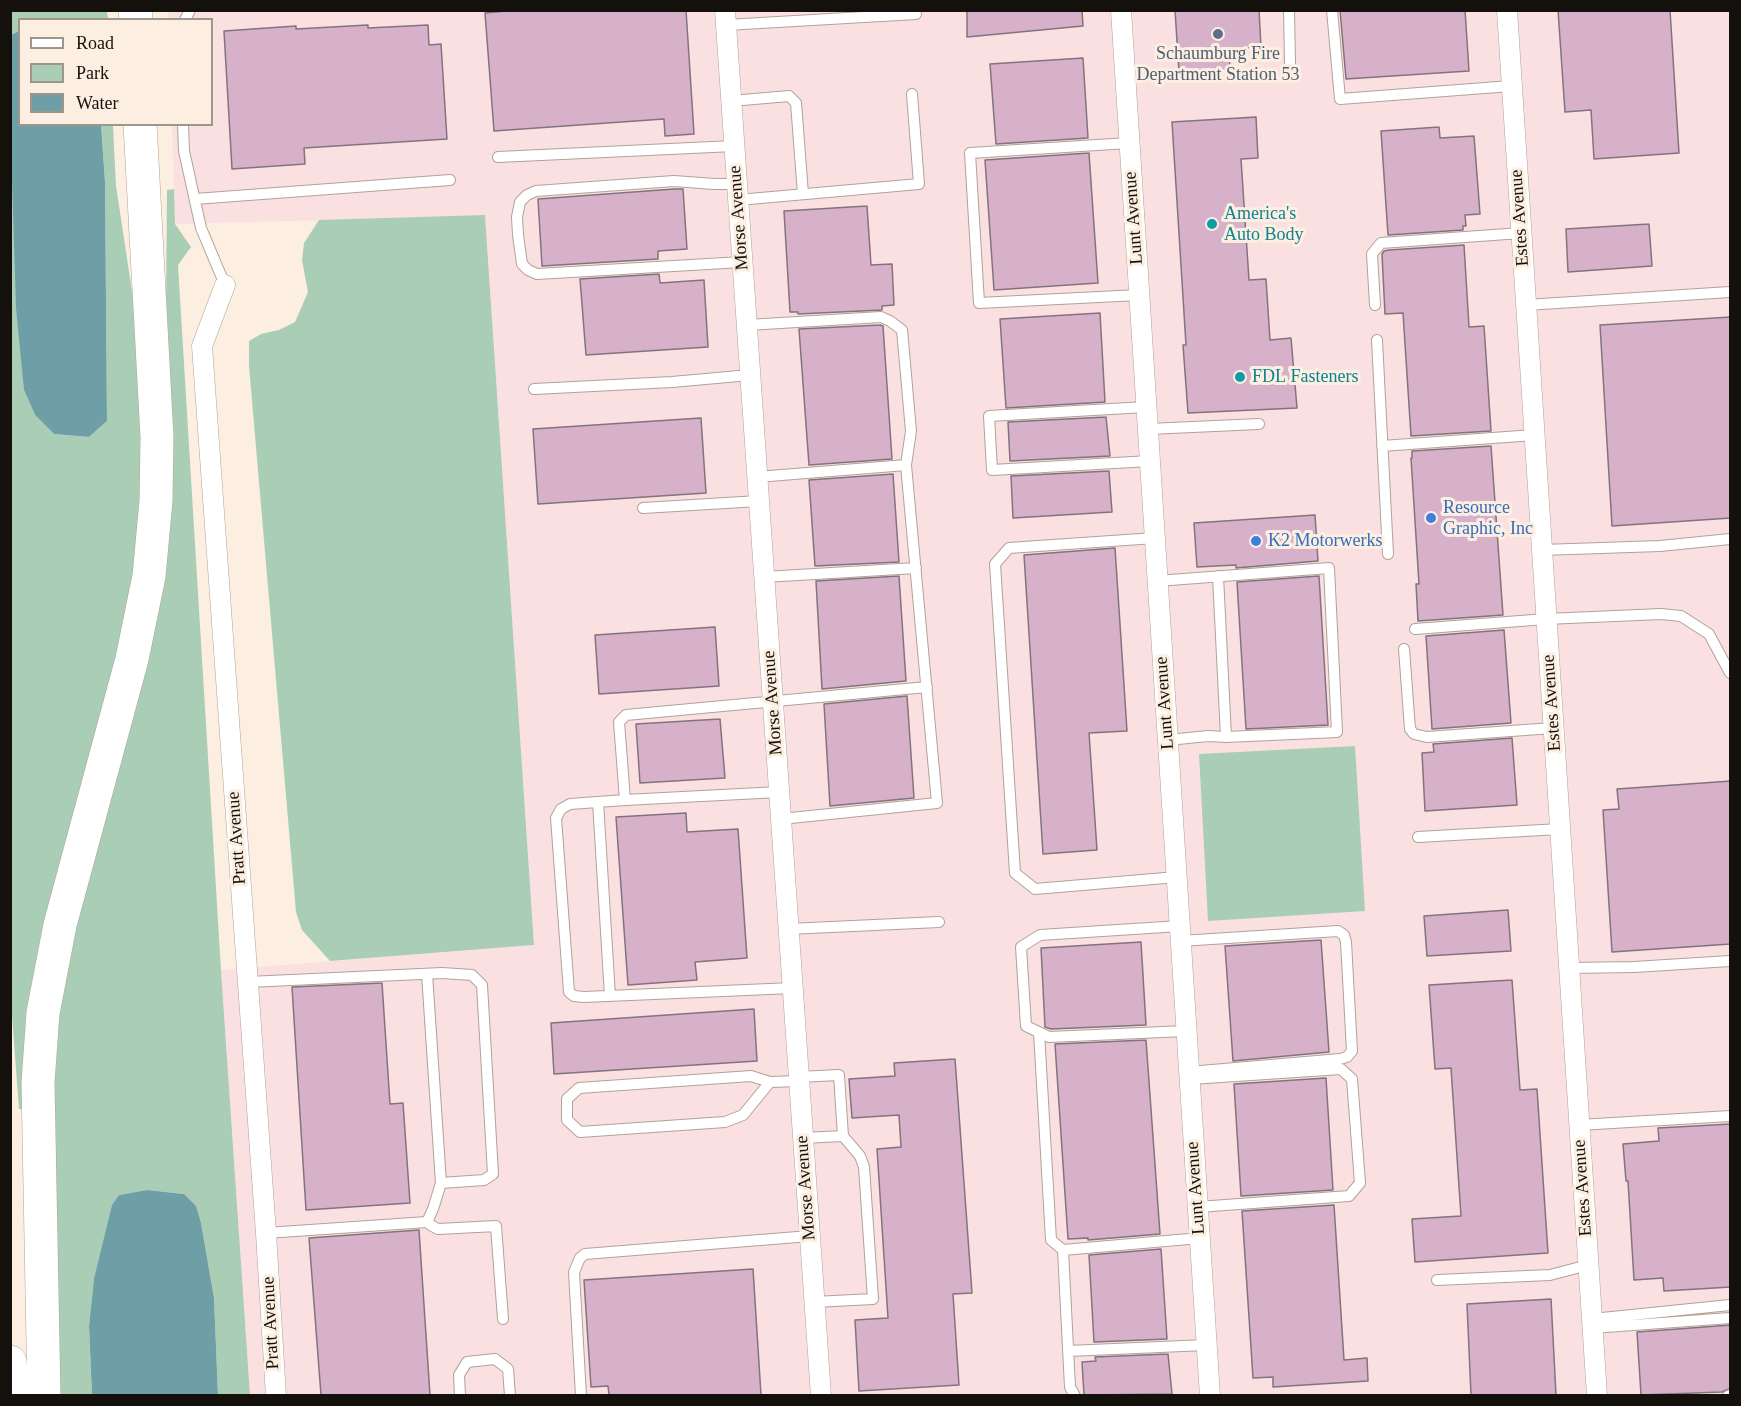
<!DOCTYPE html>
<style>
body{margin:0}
#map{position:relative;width:1741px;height:1406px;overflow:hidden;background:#fcefe1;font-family:Georgia,serif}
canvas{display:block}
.frame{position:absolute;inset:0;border:12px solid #14100b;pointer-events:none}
.legend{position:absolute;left:18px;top:18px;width:195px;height:108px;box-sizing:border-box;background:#fcefe1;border:2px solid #9f968b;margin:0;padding:8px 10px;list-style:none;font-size:18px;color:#14100b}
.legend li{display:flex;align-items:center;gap:12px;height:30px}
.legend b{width:30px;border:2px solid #9f968b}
</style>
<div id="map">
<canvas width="1741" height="1406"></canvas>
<div class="frame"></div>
<ul class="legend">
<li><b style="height:8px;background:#fff"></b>Road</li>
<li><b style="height:16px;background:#aaceb5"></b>Park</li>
<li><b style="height:16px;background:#6e9ea6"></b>Water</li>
</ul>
</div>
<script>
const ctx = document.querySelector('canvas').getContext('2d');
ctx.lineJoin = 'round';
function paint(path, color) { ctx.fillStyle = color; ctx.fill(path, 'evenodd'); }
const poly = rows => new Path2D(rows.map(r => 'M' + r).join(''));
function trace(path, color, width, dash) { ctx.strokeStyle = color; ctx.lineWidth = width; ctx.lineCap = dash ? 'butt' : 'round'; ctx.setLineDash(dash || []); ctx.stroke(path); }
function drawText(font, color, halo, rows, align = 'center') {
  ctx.font = font + ' Georgia,serif'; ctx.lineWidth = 6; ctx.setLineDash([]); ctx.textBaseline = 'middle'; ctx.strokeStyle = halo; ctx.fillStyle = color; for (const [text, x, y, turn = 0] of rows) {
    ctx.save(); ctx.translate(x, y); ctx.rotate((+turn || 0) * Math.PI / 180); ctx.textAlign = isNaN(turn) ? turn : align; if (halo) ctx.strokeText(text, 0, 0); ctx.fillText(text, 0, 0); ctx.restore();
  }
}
paint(poly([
 [168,11,1730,11,1730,1395,250,1395,221,970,534,945,485,216,175,224,172,125,212,124,212,20,169,19]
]), '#fbe0e1');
paint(poly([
 [11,11,107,11,108,19,20,20,19,31,11,35],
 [10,115,24,390,35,415,54,434,89,437,107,421,105,182,101,125,113,125,116,186,135,311,145,447,137,569,24,1109,19,1109,10,989],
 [174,189,175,224,191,247,178,265,221,970,250,1395,218,1395,214,1298,201,1223,184,1194,147,1190,119,1195,112,1206,94,1278,89,1326,92,1395,58,1396,52,1117,62,984,173,438,166,302,167,190],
 [485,215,534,945,330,961,302,930,296,912,249,366,249,341,261,334,279,330,295,322,308,292,302,260,304,243,319,220],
 [1355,746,1365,911,1208,921,1199,754]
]), '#aaceb5');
paint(poly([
 [19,31,20,124,101,125,105,182,107,421,89,437,54,434,35,415,24,390,16,308,10,115,11,35],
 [147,1190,184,1194,196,1206,201,1223,214,1298,218,1395,92,1395,89,1326,94,1278,112,1205,119,1195]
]), '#6e9ea6');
const building = poly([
 [518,10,686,10,694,134,665,136,664,119,494,131,485,13,518,10],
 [967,10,1082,10,1083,26,967,37,967,10],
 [1175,10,1259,10,1261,47,1229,49,1230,69,1179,72,1175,10],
 [1340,10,1465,10,1469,71,1346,79,1340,10],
 [1558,10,1670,10,1679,153,1594,159,1591,110,1565,112,1558,10],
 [368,25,368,28,428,25,429,45,441,44,447,139,304,148,305,164,232,169,224,31,296,26,296,29,368,25],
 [1083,58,1088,138,996,144,990,64,1083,58],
 [1256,117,1258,158,1241,159,1249,280,1266,279,1270,340,1291,338,1297,408,1188,413,1183,345,1186,345,1172,122,1256,117],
 [1439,127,1440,138,1474,136,1480,214,1465,215,1466,226,1463,226,1463,230,1388,235,1381,131,1439,127],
 [1089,153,1098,283,994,290,985,160,1089,153],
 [674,189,683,189,687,249,658,251,658,259,542,266,538,199,674,189],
 [867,206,871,265,892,264,894,305,882,306,882,310,798,314,798,312,790,312,784,211,867,206],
 [1649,224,1652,266,1568,272,1566,229,1649,224],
 [1464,245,1469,327,1484,326,1491,431,1411,436,1403,313,1385,314,1382,254,1384,251,1389,250,1464,245],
 [659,274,660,283,704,280,708,347,586,355,580,279,659,274],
 [1100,313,1105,402,1006,408,1000,319,1100,313],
 [1731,317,1731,518,1612,526,1600,325,1731,317],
 [880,325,883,326,892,459,809,465,799,329,880,325],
 [1106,417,1110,456,1010,461,1008,422,1106,417],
 [701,418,706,493,538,504,533,429,701,418],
 [1491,446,1503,615,1418,621,1416,584,1419,584,1411,458,1412,458,1412,451,1491,446],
 [1109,471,1112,512,1013,518,1011,476,1109,471],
 [893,474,899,562,815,566,809,480,893,474],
 [1315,515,1318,561,1236,568,1236,565,1197,567,1194,523,1315,515],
 [1115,548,1127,731,1089,733,1097,850,1043,854,1024,555,1115,548],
 [899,576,906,681,822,689,816,581,899,576],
 [1319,576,1328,725,1246,729,1237,582,1319,576],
 [715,627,719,686,599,694,595,635,715,627],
 [1504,630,1511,723,1432,729,1426,636,1504,630],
 [907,696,914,798,830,806,824,704,907,696],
 [720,719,725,778,640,783,636,724,720,719],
 [1512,738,1517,805,1425,811,1422,753,1434,752,1433,744,1512,738],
 [1731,781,1731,944,1612,952,1603,810,1619,809,1617,789,1731,781],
 [686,813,687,832,738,829,747,958,695,962,697,980,628,985,616,817,686,813],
 [1508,910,1511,951,1427,956,1424,916,1508,910],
 [1321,940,1329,1052,1233,1061,1225,946,1321,940],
 [1141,942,1146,1025,1051,1029,1045,1027,1041,948,1141,942],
 [1512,980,1520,1090,1537,1089,1548,1253,1415,1262,1412,1219,1461,1216,1451,1068,1435,1069,1429,985,1512,980],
 [382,983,390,1104,403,1103,410,1203,306,1210,292,987,382,983],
 [754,1009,757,1061,554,1074,551,1023,754,1009],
 [1146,1040,1160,1234,1088,1240,1088,1238,1068,1239,1055,1044,1146,1040],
 [955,1059,972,1293,953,1294,959,1385,859,1391,855,1320,888,1318,877,1149,901,1147,899,1115,852,1118,849,1079,895,1076,894,1063,955,1059],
 [1326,1078,1333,1190,1241,1196,1234,1084,1326,1078],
 [1731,1124,1731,1287,1664,1291,1663,1278,1634,1280,1628,1181,1626,1181,1623,1144,1659,1141,1658,1128,1731,1124],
 [1334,1205,1344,1360,1367,1358,1368,1381,1273,1387,1273,1377,1253,1378,1242,1211,1334,1205],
 [419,1230,430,1395,321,1395,309,1238,419,1230],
 [1161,1249,1167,1339,1094,1342,1089,1255,1161,1249],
 [753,1269,761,1395,609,1395,608,1386,591,1387,584,1280,753,1269],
 [1551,1299,1556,1395,1471,1395,1467,1304,1551,1299],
 [1731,1325,1731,1388,1722,1392,1641,1395,1637,1332,1731,1325],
 [1168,1354,1172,1394,1084,1395,1082,1362,1096,1361,1095,1357,1168,1354]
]);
paint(building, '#d6b1c9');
trace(building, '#82737d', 1.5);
const lane = poly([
 [1289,10,1290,63],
 [1332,10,1340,99,1511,86],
 [185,20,190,10],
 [726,25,916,14],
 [731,101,789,96,796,103,803,194],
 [183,124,184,151,201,228,225,285],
 [1129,143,970,153,979,303,1139,295],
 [498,157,734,146],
 [737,184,714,184,674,181,536,191,527,195,520,202,517,217,518,235,522,264,528,270,537,274,742,262],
 [195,199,450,180],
 [738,200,919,184,912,94],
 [1375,305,1372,254,1381,243,1521,233],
 [1526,305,1730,292],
 [747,325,881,317,890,321,902,330,911,431,906,465],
 [1377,340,1388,554],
 [534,389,672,382,750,375],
 [1146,407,989,416,992,470,1150,461],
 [1148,429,1259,424],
 [1382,446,1534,435],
 [757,477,906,465,937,803,781,819],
 [643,508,759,501],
 [1155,538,1009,548,995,564,1015,873,1035,889,1177,877],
 [1542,550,1660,546,1730,539],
 [1218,576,1226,737],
 [764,577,916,568],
 [1157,581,1329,568,1337,732,1226,737,1208,736,1168,740],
 [1415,629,1546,619,1661,614,1681,616,1709,634,1730,673],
 [1404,649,1410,729,1414,734,1427,737,1553,728],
 [779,792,625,800,619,722,626,715,927,687],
 [625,800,570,804,561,809,556,818,569,992,574,996,584,997,793,988],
 [598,802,610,996],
 [1418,837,1560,829],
 [1180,926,1040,935,1021,947,1026,1026,1049,1037,1186,1031],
 [788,929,939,922],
 [1180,941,1338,931,1344,935,1346,942,1352,1051,1347,1057,1340,1059,1189,1072],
 [1569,968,1634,967,1730,961],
 [427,974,441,1183],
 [248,982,442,973,472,975,482,985,493,1174,484,1180,441,1183,433,1209,427,1222,266,1233],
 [1039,1032,1051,1240,1063,1250,1200,1238],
 [799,1077,839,1075,843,1136,803,1138],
 [1191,1079,1341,1069,1352,1079,1360,1183,1349,1196,1198,1207],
 [770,1082,743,1115,725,1122,580,1132,567,1120,567,1099,579,1088,751,1076,770,1082,799,1081],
 [1579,1125,1730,1116],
 [427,1222,432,1226,438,1229,496,1226,503,1319],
 [1063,1250,1070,1387,1075,1396],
 [1437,1280,1550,1275,1588,1265],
 [814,1302,873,1299,864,1167,860,1156,843,1136],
 [1592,1319,1730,1305],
 [1592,1328,1730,1318],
 [1068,1351,1206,1345],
 [460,1396,459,1375,467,1362,495,1359,508,1369,510,1396],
 [581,1396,574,1272,580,1258,585,1254,810,1236],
 [1728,1396,1730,1395]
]);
const street = poly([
 [725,10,821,1396],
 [1121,10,1210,1396],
 [1507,10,1597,1396],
 [225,285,202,346,266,1233,276,1396]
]);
const highway = poly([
 [135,10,136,20],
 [10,1362,13,1396],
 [44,1396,38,1082,43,1013,60,925,132,659,149,576,156,501,157,437,140,124]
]);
trace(lane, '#b0a396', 12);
trace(street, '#b0a396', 21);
trace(highway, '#b0a396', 34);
trace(lane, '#fff', 10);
trace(street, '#fff', 20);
trace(highway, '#fff', 33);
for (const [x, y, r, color] of [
 [1218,34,6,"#5c6f8a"],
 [1212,224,6,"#0f9aa8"],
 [1240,377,6,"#0f9aa8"],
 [1431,518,6,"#3f7fe0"],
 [1256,541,6,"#3f7fe0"]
]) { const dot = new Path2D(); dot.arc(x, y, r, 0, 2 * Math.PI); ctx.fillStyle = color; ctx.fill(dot); trace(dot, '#fcefe1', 2); }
drawText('18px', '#4e5e75', '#fcefe1', [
 ["Schaumburg Fire",1218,54],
 ["Department Station 53",1218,75]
]);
drawText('18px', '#0d838f', '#fcefe1', [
 ["America's",1224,214],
 ["Auto Body",1224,235],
 ["FDL Fasteners",1252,377]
], 'left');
drawText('18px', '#14100b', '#fcefe1', [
 ["Morse Avenue",739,218,-94],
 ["Lunt Avenue",1134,218,-94],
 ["Estes Avenue",1520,218,-94],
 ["Morse Avenue",773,703,-94],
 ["Lunt Avenue",1165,703,-94],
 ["Estes Avenue",1552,703,-94],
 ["Pratt Avenue",237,838,-94],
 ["Morse Avenue",806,1188,-94],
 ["Lunt Avenue",1196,1188,-94],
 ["Estes Avenue",1583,1188,-94],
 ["Pratt Avenue",271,1323,-93]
]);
drawText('18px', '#366cbe', '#fcefe1', [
 ["Resource",1443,508],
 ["Graphic, Inc",1443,529],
 ["K2 Motorwerks",1268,541]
], 'left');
</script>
